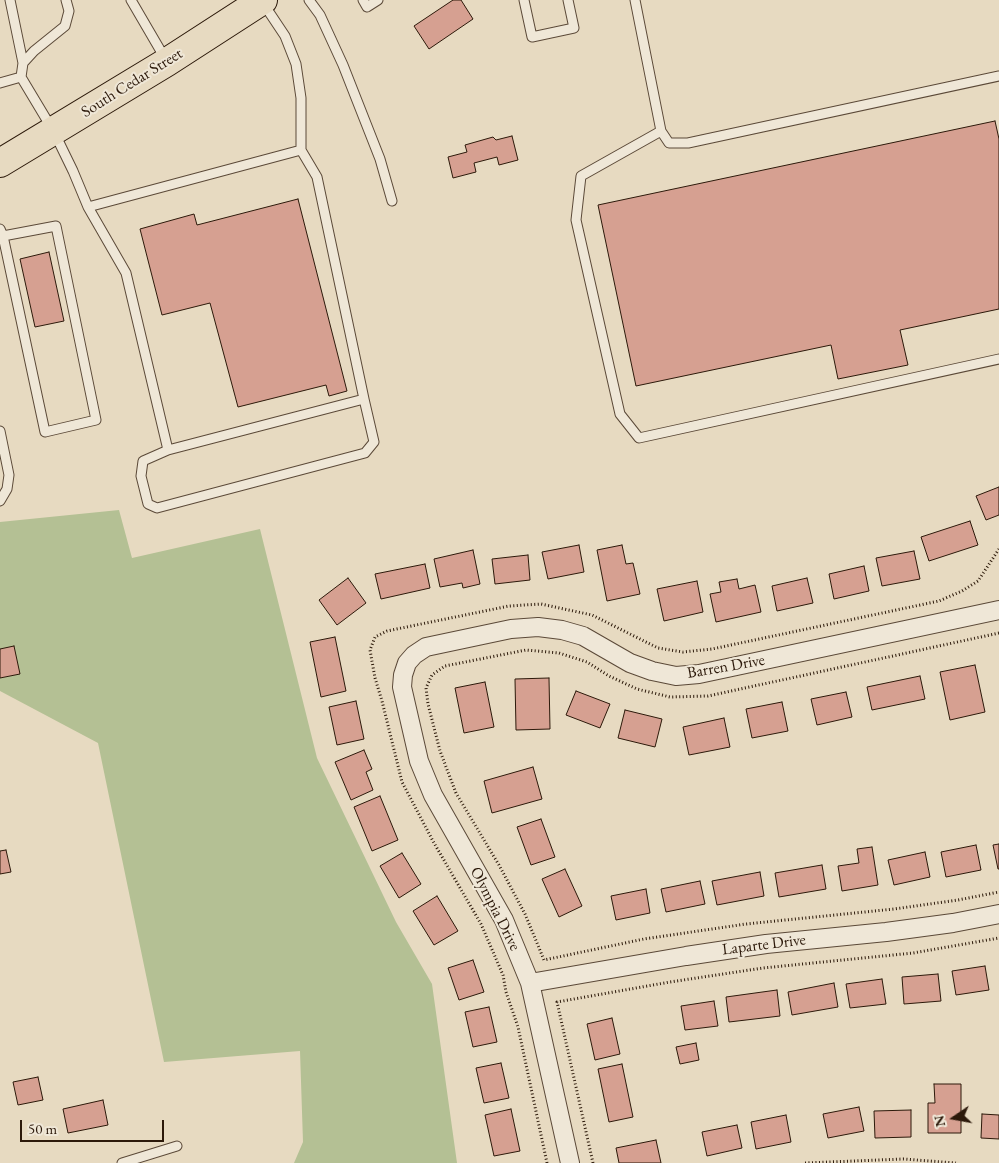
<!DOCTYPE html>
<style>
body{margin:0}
#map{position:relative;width:999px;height:1163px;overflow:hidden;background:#e7dac1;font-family:"EB Garamond",serif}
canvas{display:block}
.north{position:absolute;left:929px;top:1093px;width:50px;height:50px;-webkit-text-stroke:4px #efe7d7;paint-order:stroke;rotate:258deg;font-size:14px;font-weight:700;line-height:20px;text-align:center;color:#2c190a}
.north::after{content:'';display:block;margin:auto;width:18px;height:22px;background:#2c190a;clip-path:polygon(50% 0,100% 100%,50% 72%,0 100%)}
.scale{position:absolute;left:20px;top:1120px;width:144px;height:22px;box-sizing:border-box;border:2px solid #2c190a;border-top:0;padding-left:6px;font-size:15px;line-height:18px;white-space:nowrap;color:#2c190a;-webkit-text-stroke:4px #efe7d7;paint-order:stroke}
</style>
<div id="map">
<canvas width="999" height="1163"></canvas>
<div class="north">N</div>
<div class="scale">50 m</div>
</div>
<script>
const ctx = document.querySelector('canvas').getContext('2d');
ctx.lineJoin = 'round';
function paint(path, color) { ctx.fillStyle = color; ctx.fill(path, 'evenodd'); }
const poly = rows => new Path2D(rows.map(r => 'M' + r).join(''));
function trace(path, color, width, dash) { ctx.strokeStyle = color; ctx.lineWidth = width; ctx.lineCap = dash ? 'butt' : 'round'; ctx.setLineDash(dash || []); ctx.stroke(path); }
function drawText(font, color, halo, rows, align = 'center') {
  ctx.font = font + ' "EB Garamond",serif'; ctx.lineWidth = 4; ctx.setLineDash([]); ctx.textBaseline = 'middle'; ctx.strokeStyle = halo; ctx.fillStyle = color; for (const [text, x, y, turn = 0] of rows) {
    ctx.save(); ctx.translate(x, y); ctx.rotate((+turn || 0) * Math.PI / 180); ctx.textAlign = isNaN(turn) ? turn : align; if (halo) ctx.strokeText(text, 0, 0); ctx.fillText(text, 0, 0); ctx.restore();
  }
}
paint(poly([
 [119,510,132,558,260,529,317,758,396,922,432,984,457,1163,294,1163,303,1142,300,1051,164,1062,98,743,0,691,0,522]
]), '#b4c094');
const building = poly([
 [453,0,461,0,473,19,429,49,414,26,453,0],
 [995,121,999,139,999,309,900,330,908,365,838,379,831,345,636,386,598,205,995,121],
 [512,136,518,160,499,165,497,157,474,163,476,172,453,178,448,157,467,152,465,145,493,137,496,140,512,136],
 [298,199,347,391,329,396,326,385,238,407,210,303,162,315,140,229,194,214,197,225,298,199],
 [49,252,64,321,35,327,20,259,49,252],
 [999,487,999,515,986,520,976,496,999,487],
 [970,521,978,545,929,561,921,537,970,521],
 [579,545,584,572,548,579,542,552,579,545],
 [622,545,626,564,633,563,640,594,607,601,597,550,622,545],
 [473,550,480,584,463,588,462,583,440,587,434,559,473,550],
 [914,551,920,579,882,586,876,558,914,551],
 [528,555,530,580,495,584,492,559,528,555],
 [425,564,430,588,381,599,375,574,425,564],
 [864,566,869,591,834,599,829,574,864,566],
 [348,578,366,603,337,625,319,600,348,578],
 [807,578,813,603,777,611,772,586,807,578],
 [737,579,739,589,755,585,761,612,716,622,710,594,721,592,719,582,737,579],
 [697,581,703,612,664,621,657,589,697,581],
 [335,637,346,691,321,697,310,642,335,637],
 [14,646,20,674,0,678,0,649,14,646],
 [975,665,985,712,950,720,940,672,975,665],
 [920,676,925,699,872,710,867,687,920,676],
 [549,678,550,729,516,730,515,679,549,678],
 [485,682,494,727,464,733,455,688,485,682],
 [576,691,610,704,600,728,566,715,576,691],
 [846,692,852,717,817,725,811,699,846,692],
 [356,701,364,739,337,745,329,707,356,701],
 [782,702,788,731,752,738,746,709,782,702],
 [625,710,662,719,655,747,618,738,625,710],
 [724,718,730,747,689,755,683,727,724,718],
 [364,750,372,769,366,772,373,790,351,800,335,762,364,750],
 [533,767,542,799,492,813,484,781,533,767],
 [380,796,398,840,372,851,354,807,380,796],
 [541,819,555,857,531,865,517,827,541,819],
 [999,844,999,869,998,869,993,845,999,844],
 [976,845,981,870,946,877,941,852,976,845],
 [872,847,878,885,842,891,838,866,859,863,857,849,872,847],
 [6,850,11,872,0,874,0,851,6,850],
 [925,852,930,877,894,885,888,860,925,852],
 [402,853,421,884,399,898,380,866,402,853],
 [822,865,826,889,779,897,775,873,822,865],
 [565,869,582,906,559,917,542,879,565,869],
 [760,872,764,896,717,905,712,881,760,872],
 [700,881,705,904,666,912,661,889,700,881],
 [646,889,650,913,616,920,611,896,646,889],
 [437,896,458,931,434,945,413,911,437,896],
 [473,960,484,992,459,1000,448,968,473,960],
 [985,966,989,990,956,995,952,971,985,966],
 [938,974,941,1001,904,1004,902,977,938,974],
 [882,979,886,1004,850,1008,846,984,882,979],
 [834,983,838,1007,792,1015,788,992,834,983],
 [777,990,780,1016,729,1022,726,997,777,990],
 [714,1001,718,1026,685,1030,681,1006,714,1001],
 [489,1007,497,1042,473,1047,465,1012,489,1007],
 [612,1018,620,1054,595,1060,587,1024,612,1018],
 [696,1043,699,1060,680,1064,676,1047,696,1043],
 [501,1063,509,1098,484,1103,476,1068,501,1063],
 [622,1064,633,1117,609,1122,598,1069,622,1064],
 [38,1077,43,1100,18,1105,13,1082,38,1077],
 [934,1084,961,1084,961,1133,928,1133,928,1103,935,1103,934,1084],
 [103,1100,108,1125,68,1133,63,1109,103,1100],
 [859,1107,864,1131,828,1138,823,1114,859,1107],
 [511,1109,520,1151,494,1156,485,1115,511,1109],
 [911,1110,911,1137,875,1138,874,1111,911,1110],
 [982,1114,999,1115,999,1139,981,1138,982,1114],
 [786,1115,791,1142,756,1149,751,1122,786,1115],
 [737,1125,742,1148,707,1156,702,1132,737,1125],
 [656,1140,661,1163,619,1163,616,1148,656,1140]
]);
paint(building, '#d6a091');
trace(building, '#2c190a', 1);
const lane = poly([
 [10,0,23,63],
 [66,0,69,11,65,26,34,51,23,63,21,77,54,132,73,171,88,207,126,273,168,450,364,399,317,177,301,150,301,98,296,64,285,36,263,3],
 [131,0,166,60],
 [309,0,320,15,343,65,380,159,392,201],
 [363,0,367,7,378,0],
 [524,0,532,37,574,28,568,0],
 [635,0,661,131,669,143,688,143,999,76],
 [0,83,21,77],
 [661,131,581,176,576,220,620,414,639,438,999,359],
 [88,207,301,150],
 [0,229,3,236,45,432,96,420,56,226,3,236],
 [0,431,9,475,7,489,0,501],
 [168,450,143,461,141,476,148,504,157,508,365,453,374,442,364,399],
 [122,1163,177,1146]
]);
const street = poly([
 [530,983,686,956,766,944,886,932,953,923,999,914],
 [570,1163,530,983,504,920,433,795,419,761,402,687,403,675,407,663,414,655,426,647,511,629,538,627,562,630,583,636,630,663,652,671,676,676,699,674,999,610]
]);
const primary = poly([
 [0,163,167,62,263,0]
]);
trace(lane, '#5b4938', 11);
trace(street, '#5b4938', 20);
trace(primary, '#2c190a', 30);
trace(poly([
 [999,633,708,696,670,697,637,689,609,676,587,662,559,653,526,650,445,666,432,675,426,688,428,704,440,751,456,793,499,865,525,914,544,960,644,939,746,924,894,909,958,900,999,892],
 [547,1163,518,1027,506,992,503,975,481,924,434,843,402,782,382,701,375,678,370,650,375,637,387,631,509,606,541,604,592,615,658,648,683,652,712,649,939,601,962,591,978,581,999,549],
 [593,1163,557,1002,670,982,763,968,913,953,999,938],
 [805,1163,903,1159,956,1163]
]), '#2c190a', 3, [1, 2.5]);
trace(lane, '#efe7d7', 9);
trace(street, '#efe7d7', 18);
trace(primary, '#e7dac1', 28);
drawText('16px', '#2c190a', '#efe7d7', [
 ["South Cedar Street",132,83,-32],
 ["Barren Drive",726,667,-10],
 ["Olympia Drive",495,909,63],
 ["Laparte Drive",764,945,-7]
]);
</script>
